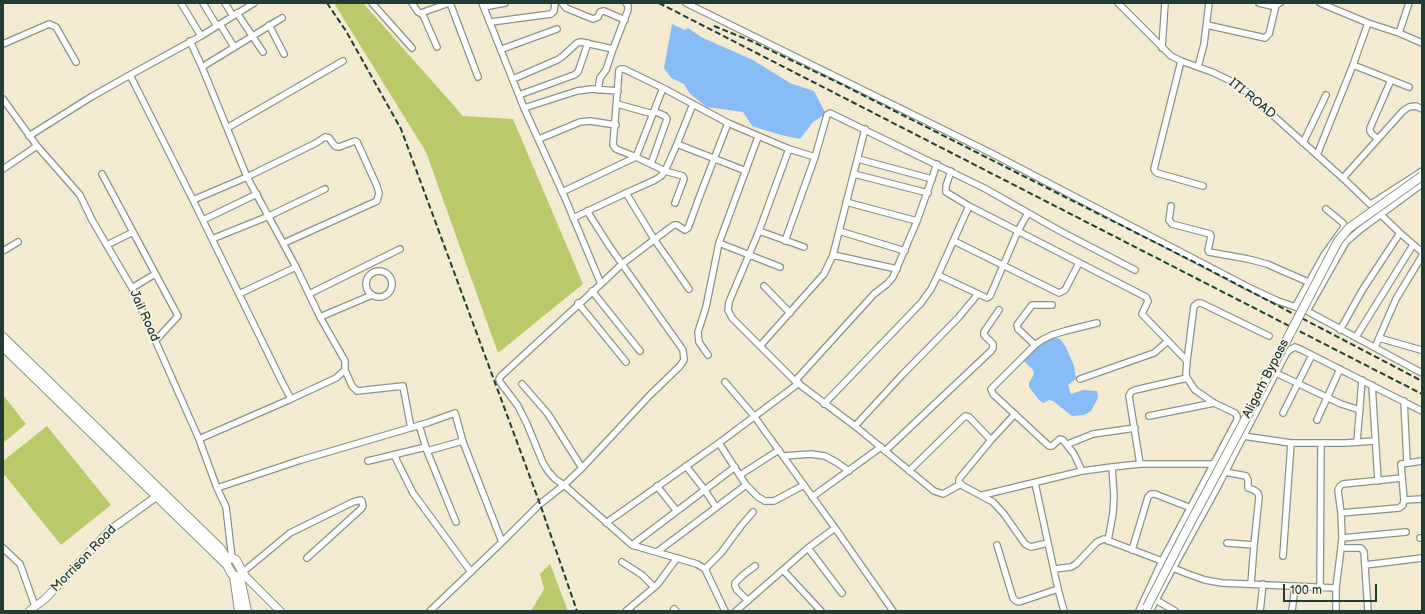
<!DOCTYPE html>
<style>
body{margin:0}
#map{position:relative;width:1425px;height:614px;overflow:hidden;background:#f4ead1;font-family:"Balsamiq Sans",sans-serif}
canvas{display:block}
.frame{position:absolute;inset:0;border:4px solid #1f3d34;pointer-events:none}
.scale{position:absolute;left:1283px;top:584px;width:94px;height:18px;box-sizing:border-box;border:2px solid #1f3d34;border-top:0;padding-left:5px;font-size:12px;line-height:14px;white-space:nowrap;color:#1f3d34;-webkit-text-stroke:3px #fcf5e5;paint-order:stroke}
</style>
<div id="map">
<canvas width="1425" height="614"></canvas>
<div class="frame"></div>
<div class="scale">100 m</div>
</div>
<script>
const ctx = document.querySelector('canvas').getContext('2d');
ctx.lineJoin = 'round';
function paint(path, color) { ctx.fillStyle = color; ctx.fill(path, 'evenodd'); }
const poly = rows => new Path2D(rows.map(r => 'M' + r).join(''));
function trace(path, color, width, dash) { ctx.strokeStyle = color; ctx.lineWidth = width; ctx.lineCap = dash ? 'butt' : 'round'; ctx.setLineDash(dash || []); ctx.stroke(path); }
function drawText(font, color, halo, rows, align = 'center') {
  ctx.font = font + ' "Balsamiq Sans",sans-serif'; ctx.lineWidth = 3.5; ctx.setLineDash([]); ctx.textBaseline = 'middle'; ctx.strokeStyle = halo; ctx.fillStyle = color; for (const [text, x, y, turn = 0] of rows) {
    ctx.save(); ctx.translate(x, y); ctx.rotate((+turn || 0) * Math.PI / 180); ctx.textAlign = isNaN(turn) ? turn : align; if (halo) ctx.strokeText(text, 0, 0); ctx.fillText(text, 0, 0); ctx.restore();
  }
}
paint(poly([
 [334,3,363,3,463,116,513,119,583,284,498,353,426,152],
 [3,395,26,424,3,443],
 [47,426,111,505,61,545,3,473,3,461],
 [550,564,568,611,531,611,544,589,540,574]
]), '#bbc96b');
paint(poly([
 [672,24,685,30,688,28,701,37,753,60,790,83,814,91,826,114,813,122,800,139,781,135,752,126,743,112,707,107,690,94,684,84,671,78,664,68],
 [1055,338,1060,339,1066,347,1074,366,1076,379,1068,385,1071,394,1083,390,1097,391,1098,398,1091,411,1084,415,1072,416,1053,401,1049,400,1043,403,1039,400,1029,387,1029,383,1034,374,1033,370,1024,361,1028,355,1038,346,1047,339]
]), '#88bcf6');
const minor = poly([
 [181,3,201,36,254,3],
 [203,3,217,26],
 [225,3,233,16],
 [372,3,412,48],
 [412,3,418,12,423,15,437,47],
 [450,3,478,77],
 [482,3,524,108,565,198,601,284,501,376,499,379,500,382,518,406,527,424,543,463,548,471,555,479,564,485,632,545,697,564,705,569,725,611],
 [562,3,566,8,593,19,598,17,600,12,604,11,625,20],
 [686,3,991,153,1248,287,1278,301,1307,311,1422,373],
 [1118,3,1171,56,1181,61,1212,72,1231,81,1247,92,1346,181,1400,233,1422,252],
 [1259,3,1272,6,1276,5,1280,3],
 [1320,3,1368,23,1399,33,1422,43],
 [484,7,505,3],
 [237,13,263,52],
 [421,13,449,3],
 [491,22,551,14,554,11,555,3],
 [220,24,234,47],
 [269,25,284,54],
 [1207,25,1265,38,1269,34,1276,5],
 [1399,33,1409,3],
 [201,36,130,75,193,200,282,382,291,399],
 [190,41,202,67,227,128],
 [3,44,49,24,56,27,76,62],
 [1162,48,1165,3],
 [502,49,557,29],
 [1181,61,1154,169,1155,171,1157,173,1203,186],
 [1353,65,1409,87],
 [202,67,282,18],
 [1198,67,1204,44,1209,3],
 [513,79,557,60,563,56,577,43,581,42,613,49,628,10,628,6,626,3],
 [598,90,600,78,606,70,613,49],
 [519,95,574,75,578,72,588,43],
 [3,99,37,146,80,195,92,220,132,288,199,439,217,488,226,507,232,558],
 [617,104,653,114],
 [524,108,577,91,592,89,618,91],
 [29,136,91,97,130,75],
 [539,139,580,122,590,121,616,125],
 [1378,139,1372,134,1370,131,1370,128,1391,80],
 [1303,143,1326,95],
 [677,144,746,171],
 [789,149,759,231,729,302,728,310,732,318,795,381,855,426,934,491,943,494,961,484],
 [1317,155,1353,65,1368,23],
 [858,159,932,179],
 [651,164,667,119,665,116,654,111],
 [3,169,37,146],
 [951,171,946,186,946,192,969,206],
 [102,174,178,316,156,340],
 [854,174,928,193],
 [1343,178,1403,111,1409,107,1416,106,1422,109],
 [562,192,636,157,663,88],
 [626,193,654,239,689,289],
 [193,200,247,177,316,143,325,137,329,138,335,146,339,147,355,141,357,142,377,186,379,193,377,201,284,243],
 [846,202,917,221],
 [675,203,684,179,683,176,665,171,636,157,616,149,613,145,619,70,621,69,624,69,663,88,728,123,789,149,815,157],
 [1371,204,1422,171],
 [1171,206,1169,220,1172,224,1210,234,1211,236,1208,250,1209,252,1248,259,1267,264,1308,282],
 [573,218,626,193,655,180,661,176,665,171,677,144,693,104],
 [203,220,257,194],
 [759,231,804,247],
 [839,231,905,251],
 [212,239,269,216,325,189],
 [785,241,815,157,827,115,830,113,984,188,1060,231,1135,270],
 [954,241,1059,293,1065,290,1079,263],
 [719,243,780,267],
 [107,245,133,232],
 [3,251,18,242],
 [833,255,897,269],
 '366 284a13 13 0 1 1 26 0a13 13 0 1 1-26 0Z',
 [938,275,987,298,990,296,1018,231,1028,213],
 [601,284,622,264,671,227,674,225,677,225,685,230,688,228,702,190,728,123],
 [764,286,790,313],
 [132,288,155,274],
 [592,291,640,351],
 [239,294,296,267],
 [309,294,400,249],
 [578,303,626,362],
 [1295,307,1324,255,1344,227,1343,223,1326,209],
 [1307,311,1346,242,1361,229,1422,184],
 [320,317,372,295],
 [1340,330,1363,289,1400,233],
 [1356,337,1413,245],
 [1379,338,1421,350],
 [1035,345,1018,329,1017,325,1032,305,1052,305],
 [760,346,824,274,833,255,865,129],
 [1375,347,1396,299,1422,256],
 [708,355,699,342,698,332,706,307,719,243,758,137],
 [1187,361,1194,306,1198,303,1201,303,1269,336],
 [345,370,352,386,357,391,403,386,411,428],
 [1276,373,1341,404,1360,410],
 [1080,379,1154,353,1168,341,1187,361,1186,374,1187,378,1195,390,1214,403,1235,413,1237,416,1237,420,1162,561,1139,611],
 [795,381,874,294,887,284,893,277,917,221,937,164],
 [725,382,754,416,835,528,893,611],
 [522,384,548,414,582,468],
 [1372,385,1378,481],
 [1404,401,1407,462],
 [824,404,921,303,931,289,938,275,969,206,1146,297,1148,301,1142,314,1168,341],
 [1283,413,1312,355],
 [1015,414,991,440,959,479,959,482,963,486,993,502,1004,514,1025,544,1031,547,1048,543],
 [1149,416,1214,403],
 [1317,420,1340,369],
 [419,425,427,451,456,522],
 [855,426,902,375,958,318,978,294],
 [1243,436,1291,443,1346,443,1375,441],
 [199,439,291,399,336,378,345,370,345,361,320,317,296,267,247,177,227,128,343,61],
 [1357,442,1362,380],
 [719,443,746,485,758,497,765,501,774,501,804,485],
 [1068,444,1093,434,1135,428],
 [427,451,459,442,463,442,502,542],
 [885,451,991,351,993,348,993,344,984,335,984,332,999,310],
 [394,455,413,493,471,572],
 [783,456,811,454,825,456,836,462,849,471],
 [368,461,426,447],
 [1140,464,1129,396,1131,392,1135,390,1187,378],
 [686,466,704,489,716,507],
 [909,471,965,416,969,417,991,440],
 [1082,471,1074,454,1063,440,1060,439,1052,446,1049,446,993,394,991,389,1035,345,1042,340,1052,335,1065,331,1097,323],
 [1225,472,1246,476,1248,480,1248,488,1254,490,1258,493,1259,497,1254,545,1227,543],
 [740,475,779,450],
 [1035,483,1058,589,1064,611],
 [657,486,676,510],
 [217,488,301,460,427,423,455,413,463,442],
 [983,495,1082,471,1112,467,1140,464,1215,464],
 [812,497,881,447],
 [1404,500,1422,499],
 [1341,513,1338,490,1340,486,1343,484,1402,478],
 [606,523,719,443,799,383],
 [1342,538,1406,532],
 [1420,538,1422,538],
 [1108,541,1113,513,1114,496,1112,467],
 [632,545,735,467],
 [997,545,1013,598,1016,601,1019,602,1058,589],
 [3,548,20,564,35,606],
 [808,548,842,593],
 [1132,550,1148,497,1151,494,1155,494,1191,508],
 [657,552,746,485],
 [1283,556,1291,443],
 [622,562,642,575,654,587],
 [1365,565,1422,558],
 [1173,568,1188,574,1205,580,1222,583,1336,588,1336,611],
 [705,569,721,553,741,526,753,512],
 [1054,569,1071,567,1076,564,1097,542,1104,539,1162,561],
 [783,570,821,611],
 [243,572,290,533,353,502,361,500,362,501,363,506,361,509,307,558],
 [1251,584,1254,545],
 [1320,588,1321,443],
 [1336,588,1341,548],
 [1156,600,1175,611],
 [748,601,737,590,735,586,735,583,743,575,755,566],
 [674,609,676,611],
 [430,611,502,542,540,504,564,485,582,468,650,395,680,366,684,360,683,350,610,247,587,211],
 [626,611,657,585,677,558],
 [736,611,808,548,835,528],
 [1150,611,1173,568,1216,490,1276,373,1287,352,1291,349,1295,347,1302,350,1422,411],
 [1260,611,1263,584],
 [1292,611,1295,586],
 [1368,611,1364,552,1361,548,1341,548,1342,538,1341,513,1399,508,1403,505,1404,500,1401,464,1422,461]
]);
const tertiary = poly([
 [244,575,280,611],
 [29,611,45,599,110,530,160,494]
]);
const secondary = poly([
 [3,337,220,548,227,559,227,565,232,574,240,578],
 [3,347,226,564],
 [227,559,229,557,236,560,244,575,240,578,247,611],
 [234,576,239,611]
]);
trace(minor, '#8a9482', 8);
trace(tertiary, '#8a9482', 9);
trace(secondary, '#8a9482', 10);
trace(minor, '#fff', 5.5);
trace(tertiary, '#fff', 7);
trace(secondary, '#fff', 8);
trace(poly([
 [327,3,346,31,401,129,540,504,577,611],
 [659,3,1422,394],
 [714,26,751,41,841,84,1200,265,1422,381]
]), '#1f3d34', 2, [6, 3]);
const secondaryBridge = poly([
 [1147,607,1185,533,1253,405,1338,241,1349,228,1422,176]
]);
trace(secondaryBridge, '#8a9482', 10, []);
trace(secondaryBridge, '#fff', 8);
drawText('13px', '#1f3d34', '#fcf5e5', [
 ["ITI ROAD",1252,99,39],
 ["Jail Road",144,316,66],
 ["Aligarh Bypass",1266,379,-63],
 ["Morrison Road",84,559,-46]
]);
</script>
